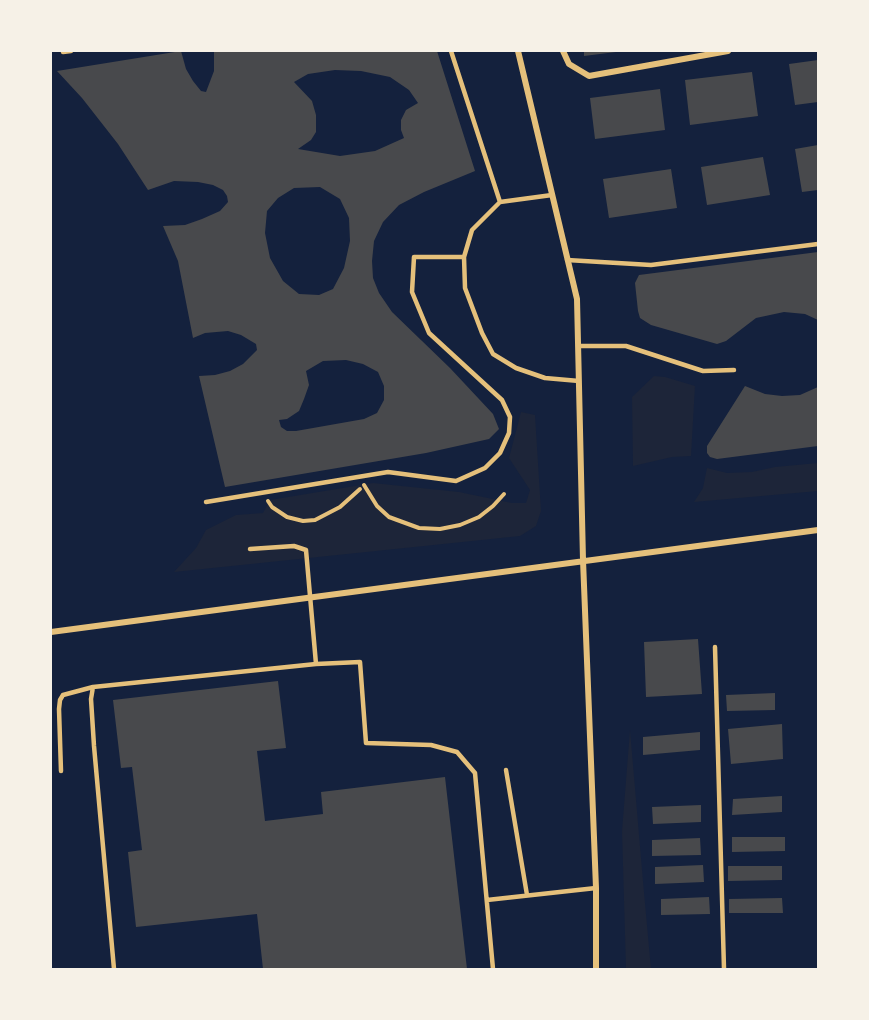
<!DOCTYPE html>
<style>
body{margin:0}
#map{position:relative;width:869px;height:1020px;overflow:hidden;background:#14213d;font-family:"PT Sans Narrow",sans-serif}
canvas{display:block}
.frame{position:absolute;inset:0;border:52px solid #f6f1e7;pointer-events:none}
</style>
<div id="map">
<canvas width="869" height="1020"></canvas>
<div class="frame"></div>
</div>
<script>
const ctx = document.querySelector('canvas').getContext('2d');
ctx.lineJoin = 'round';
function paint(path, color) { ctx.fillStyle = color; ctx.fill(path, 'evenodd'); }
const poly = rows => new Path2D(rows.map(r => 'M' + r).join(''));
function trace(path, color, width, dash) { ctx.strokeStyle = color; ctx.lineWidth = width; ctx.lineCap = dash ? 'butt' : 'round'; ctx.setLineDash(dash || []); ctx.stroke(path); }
paint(poly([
 [654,376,665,377,695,386,691,456,672,457,633,466,632,397],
 [521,412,535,415,541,511,536,526,520,536,174,572,196,548,206,530,236,515,263,513,270,500,373,483,459,492,512,503,526,503,530,490,509,458],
 [818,463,818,491,694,502,703,488,707,468,727,473,752,472,775,467],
 [630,730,643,881,651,969,626,969,622,831]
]), '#1d2539');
paint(poly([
 [181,51,186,69,193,81,201,91,206,92,214,71,214,51,437,51,475,171,424,192,399,205,383,222,374,241,372,261,373,278,379,293,392,312,450,368,493,414,499,429,489,439,426,453,225,487,199,376,215,375,230,371,243,364,257,350,256,344,241,335,228,331,205,333,193,338,178,261,163,226,185,225,202,219,220,211,228,202,227,196,223,190,213,185,198,182,174,181,148,190,118,144,82,98,57,71],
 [335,70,361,71,390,77,409,90,418,103,406,110,401,120,401,130,404,138,375,151,340,156,298,149,311,140,316,132,316,115,312,101,294,82,308,74],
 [320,187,340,199,349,218,350,241,344,268,333,289,319,295,299,294,283,281,270,258,265,233,267,211,278,198,294,188],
 [346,360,363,364,378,372,384,386,384,400,377,413,364,419,296,431,287,431,281,427,279,420,287,419,299,411,304,399,309,385,306,371,323,361],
 [584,51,616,51,616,52,584,56],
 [818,60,818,102,795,105,789,64],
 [752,72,758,116,690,125,685,80],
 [660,89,665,130,595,139,590,98],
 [818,145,818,190,802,192,795,149],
 [763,157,770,195,707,205,701,167],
 [671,169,677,208,609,218,603,179],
 [818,252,818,320,805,314,784,312,756,318,726,341,717,344,651,325,640,318,638,311,635,283,639,275],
 [745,386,765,394,782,396,800,395,818,387,818,446,717,459,710,457,707,453,707,446],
 [698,639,702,694,646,697,644,642],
 [278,681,286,748,257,751,265,821,323,814,321,792,445,777,467,969,263,969,257,914,136,927,128,852,142,850,132,767,121,768,113,700],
 [775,693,775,710,727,711,726,695],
 [782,724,783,759,731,764,728,729],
 [700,732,700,750,643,755,643,737],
 [782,796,782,812,732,815,733,799],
 [701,805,701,822,653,824,652,807],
 [732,837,785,837,785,851,732,852],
 [700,838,701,855,652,856,652,840],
 [703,865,704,882,655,884,655,867],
 [728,866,782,866,782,880,728,881],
 [709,897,710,914,661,915,661,899],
 [782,898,783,913,729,913,729,899]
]), '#48494c');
trace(poly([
 [364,485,377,506,389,517,419,528,440,529,460,525,479,517,493,506,504,494],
 [268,501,272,507,287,517,303,521,315,520,340,507,360,489]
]), '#e5c07b', 4);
trace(poly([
 [451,51,500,202],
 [63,52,71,51],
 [552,195,500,202,472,230,464,257,465,288,482,333,493,354,516,368,545,378,579,381],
 [567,260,651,265,818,244],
 [578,346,626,346,703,371,734,370],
 [206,502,388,472,456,481,485,468,500,453,509,433,510,417,502,400,429,333,412,292,414,257,464,257],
 [250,549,294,546,306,550,316,664],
 [715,647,724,969],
 [506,770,527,895],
 [61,771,59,709,60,700,63,695,93,687],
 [487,900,596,888],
 [114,969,94,746,91,699,93,687,316,664,360,662,366,743,431,745,457,752,475,773,493,969]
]), '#e5c07b', 4.5);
trace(poly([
 [518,51,577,299,583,560,596,888,596,969],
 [563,51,569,64,589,76,728,51],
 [51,632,818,530]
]), '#e5c07b', 6);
</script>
